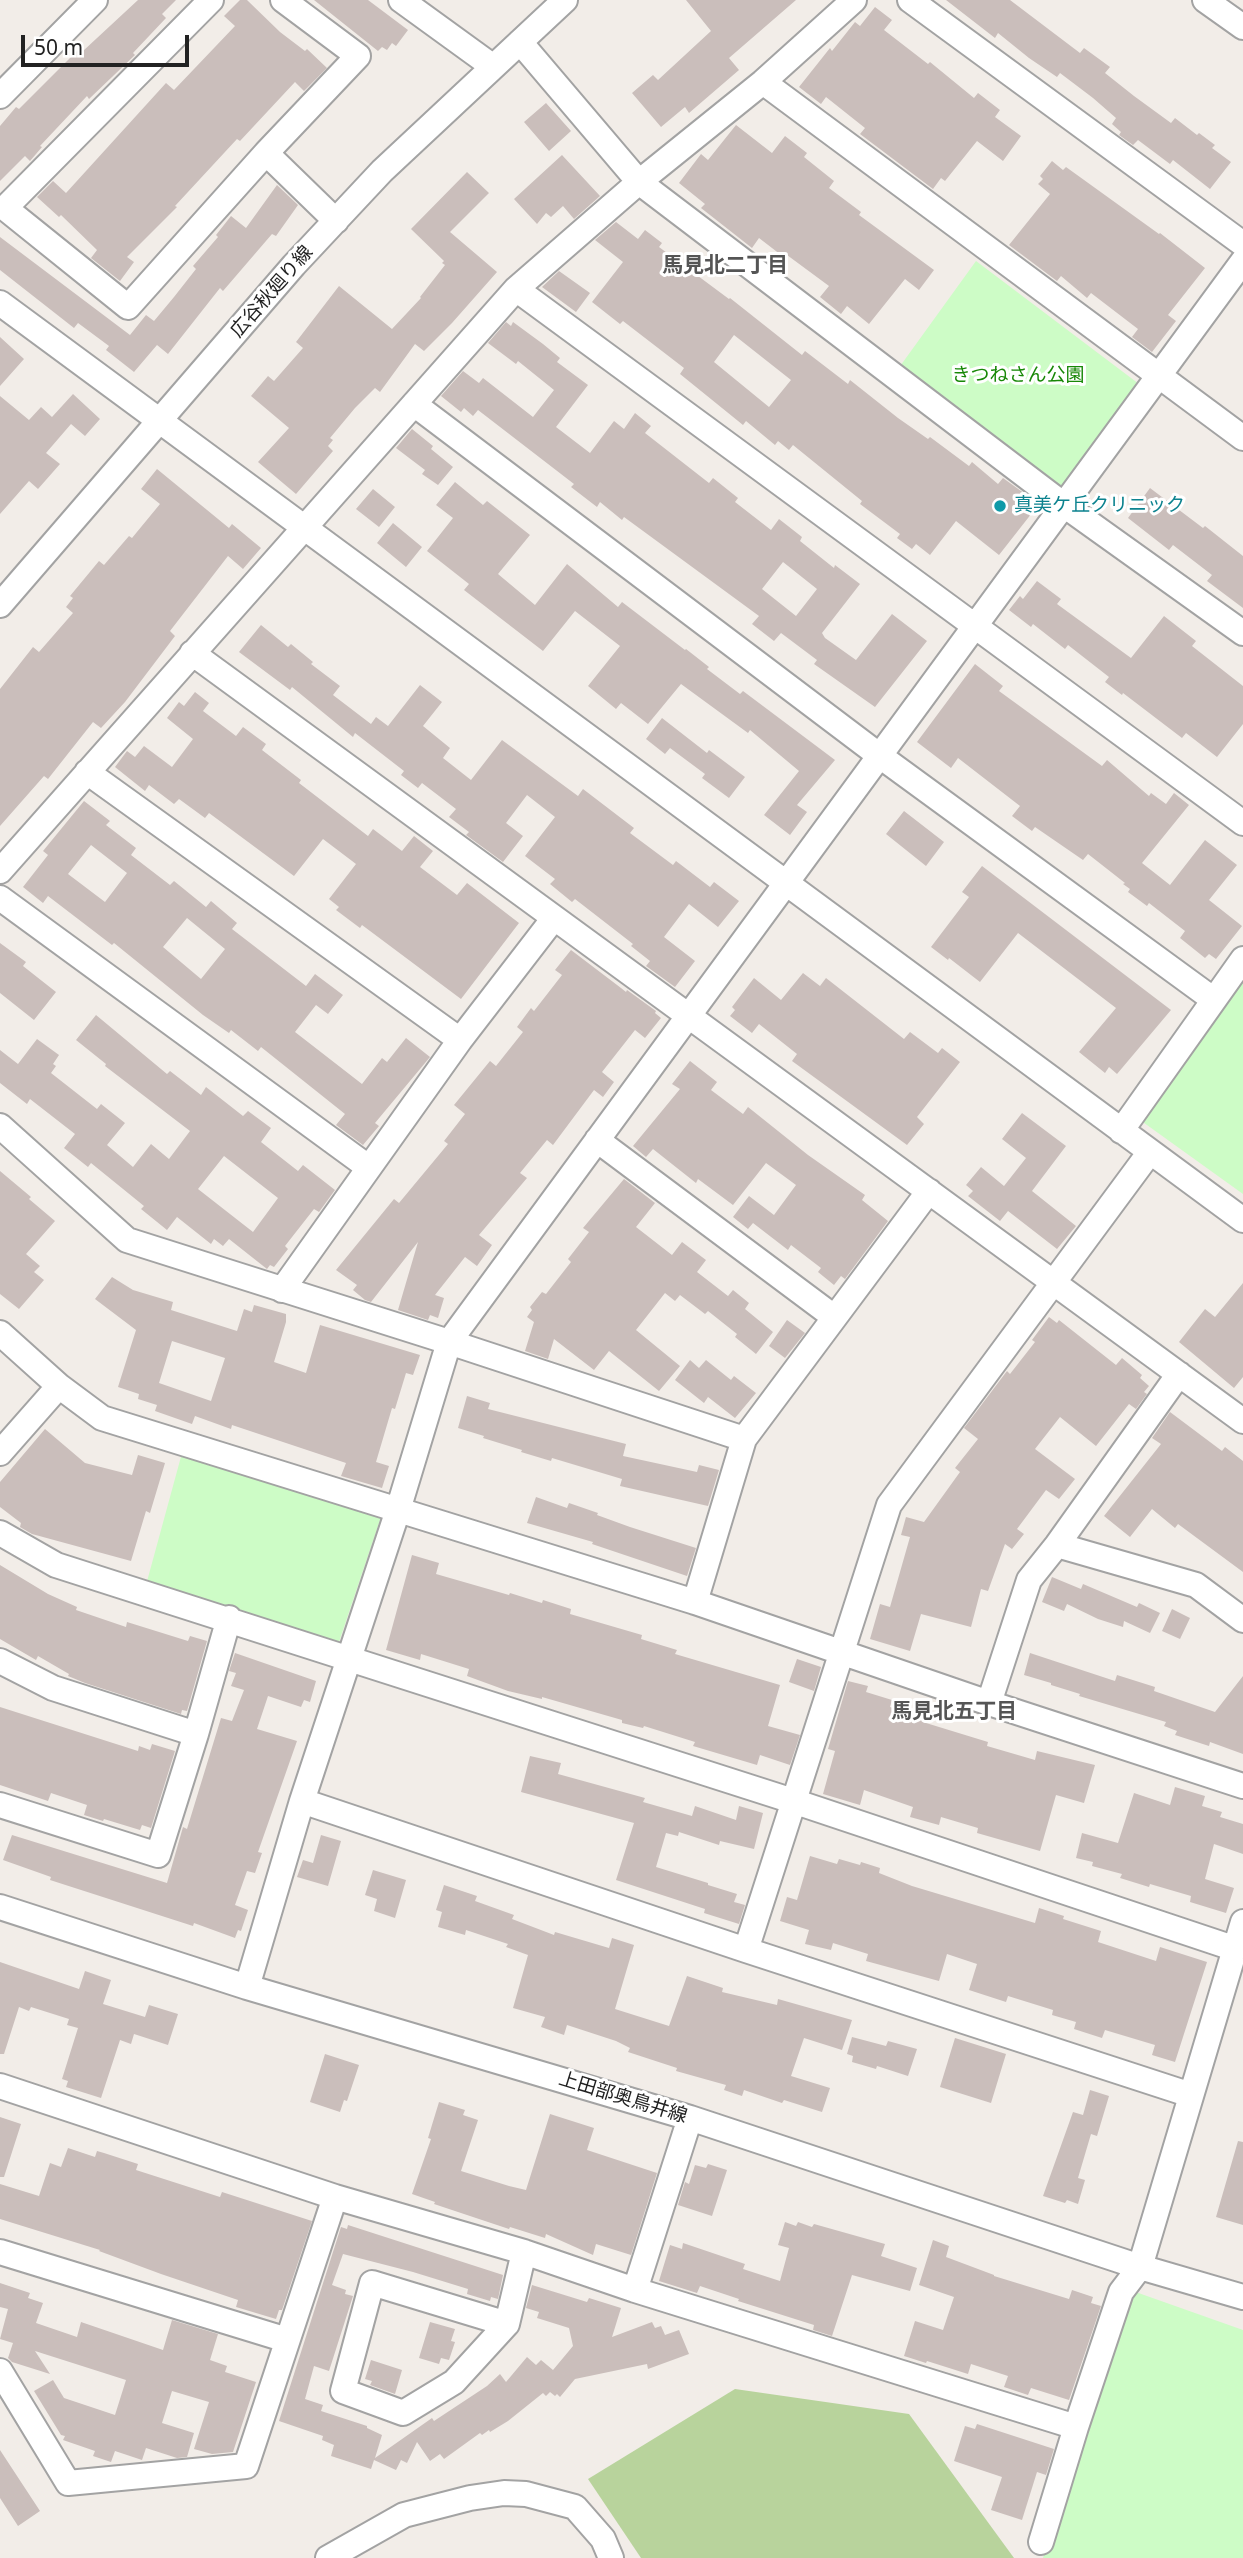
<!DOCTYPE html>
<meta charset="utf-8">
<style>
body{margin:0}
#map{position:relative;width:1243px;height:2558px;overflow:hidden;background:#f2ede8;font-family:"Noto Sans",sans-serif}
canvas{display:block}
.scale{position:absolute;left:21px;top:35px;width:168px;height:32px;box-sizing:border-box;border:4px solid #222;border-top:0;padding-left:9px;font-size:21px;line-height:24px;white-space:nowrap;color:#222;-webkit-text-stroke:5px #fff;paint-order:stroke}
</style>
<div id="map">
<canvas width="1243" height="2558"></canvas>
<div class="scale">50 m</div>
</div>
<script>
const ctx = document.querySelector('canvas').getContext('2d');
ctx.lineJoin = 'round';
function paint(path, color) { ctx.fillStyle = color; ctx.fill(path, 'evenodd'); }
const poly = rows => new Path2D(rows.map(r => 'M' + r).join(''));
function trace(path, color, width, dash) { ctx.strokeStyle = color; ctx.lineWidth = width; ctx.lineCap = dash ? 'butt' : 'round'; ctx.setLineDash(dash || []); ctx.stroke(path); }
function drawText(font, color, halo, rows, align = 'center') {
  ctx.font = font + ' "Noto Sans","Noto Sans JP",sans-serif'; ctx.lineWidth = 6; ctx.setLineDash([]); ctx.textBaseline = 'middle'; ctx.strokeStyle = halo; ctx.fillStyle = color; for (const [text, x, y, turn = 0] of rows) {
    ctx.save(); ctx.translate(x, y); ctx.rotate((+turn || 0) * Math.PI / 180); ctx.textAlign = isNaN(turn) ? turn : align; if (halo) ctx.strokeText(text, 0, 0); ctx.fillText(text, 0, 0); ctx.restore();
  }
}
paint(poly([
 [735,2389,909,2414,1014,2558,641,2558,588,2479]
]), '#b8d39c');
paint(poly([
 [976,261,1139,384,1062,491,898,369],
 [1243,978,1243,1194,1140,1120],
 [182,1453,381,1517,338,1645,146,1585],
 [1130,2290,1243,2330,1243,2558,1043,2558]
]), '#cdfcc6');
paint(poly([
 [138,0,176,0,162,14,166,18,133,53,135,55,89,99,87,96,40,146,42,147,30,161,25,156,0,181,0,126,16,107,19,109,80,48,83,51],
 [240,0,247,0,280,32,305,51,307,49,327,68,304,91,295,82,240,141,237,139,175,206,177,207,127,257,134,262,120,281,91,258,97,250,61,215,59,217,37,197,53,181,66,193,166,83,174,90,235,26,224,16],
 [314,0,368,0,408,30,396,46,392,43,387,50,382,47,378,51],
 [686,0,796,0,729,58,739,70,689,113,685,107,661,127,632,93,653,75,658,80,711,31],
 [946,0,1010,0,1080,53,1084,48,1110,67,1105,73,1134,96,1171,123,1175,118,1197,135,1199,133,1215,145,1212,148,1231,162,1210,189,1173,160,1170,164,1138,140,1133,145,1119,135,1121,132,1112,124,1116,118,1093,98,1060,73,1057,77,1029,58,998,33,995,38],
 [875,7,892,20,884,30,928,64,930,62,974,98,978,93,1000,110,995,117,1021,136,1003,161,977,141,945,181,941,178,933,189,860,134,865,128,826,97,821,104,799,87,830,48,832,51,855,22,860,26],
 [546,103,571,131,549,151,524,122],
 [736,125,772,153,785,136,807,153,804,157,834,181,829,188,861,212,859,215,934,270,919,290,905,279,869,324,847,306,841,314,820,297,829,286,787,255,785,258,759,238,752,248,701,208,705,204,679,183,701,154,708,160],
 [562,155,600,196,574,219,563,206,551,217,546,213,537,224,514,199],
 [1052,161,1063,170,1066,167,1159,234,1160,233,1205,268,1168,315,1176,321,1152,352,1132,337,1138,329,1091,293,1087,298,1061,276,1057,281,1009,245,1050,194,1038,184,1043,179,1040,176],
 [467,172,489,193,450,232,497,272,452,323,424,351,415,344,380,392,375,388,355,408,330,438,333,440,328,446,333,451,296,494,258,462,289,428,251,396,268,376,274,381,303,348,296,342,339,286,392,329,421,298,420,297,445,265,442,263,444,261,411,229],
 [277,185,298,205,276,236,272,234,223,291,220,288,168,354,157,345,134,372,106,350,109,346,78,323,74,328,0,270,0,237,130,335,146,315,154,321,174,297,196,269,193,266,218,237,216,235,231,216,246,228],
 [616,222,638,239,645,230,662,243,659,247,729,299,730,298,802,355,805,351,848,384,850,380,898,418,928,439,930,437,969,466,972,462,998,484,1003,478,1039,504,999,555,956,521,930,555,916,544,912,549,897,538,900,534,860,504,862,501,793,445,789,450,778,441,775,445,746,421,743,425,680,374,684,368,623,321,620,324,592,302,623,262,595,240],
 [734,335,791,380,769,407,714,362],
 [559,271,590,293,576,312,542,287],
 [506,322,511,326,513,322,543,344,560,358,557,362,588,385,556,427,590,453,614,421,624,429,635,413,651,426,645,433,709,483,713,478,738,498,735,502,771,530,779,519,802,537,800,541,834,568,835,565,860,584,822,633,825,638,856,660,892,614,927,641,875,707,814,664,817,660,781,633,774,641,752,624,759,616,624,517,622,520,600,502,597,507,571,487,574,484,478,410,473,416,464,408,461,412,441,396,463,371,479,383,483,378,533,417,554,390,518,361,516,364,488,343],
 [783,562,817,589,796,616,762,589],
 [0,337,24,359,0,386],
 [73,394,100,419,85,436,71,424,46,453,60,464,38,489,29,481,0,514,0,396,29,420,41,407,52,417],
 [412,429,433,446,431,449,453,467,438,485,422,474,425,470,396,448],
 [157,469,229,528,232,524,261,548,243,569,228,556,170,631,175,636,125,702,101,728,93,722,48,779,44,776,0,826,0,689,33,647,39,652,73,613,66,607,73,598,70,596,99,561,104,565,129,536,132,538,160,504,141,489],
 [455,482,483,505,487,501,530,535,498,574,535,605,567,564,618,607,622,602,685,650,686,649,709,667,707,669,740,694,743,691,835,760,797,805,807,812,790,835,764,815,799,771,750,730,748,733,681,684,648,724,621,703,616,709,588,686,620,646,575,611,543,651,464,590,469,584,427,551,453,518,436,505],
 [1150,488,1203,528,1205,526,1243,556,1243,608,1207,581,1212,575,1173,545,1169,550,1128,518],
 [373,489,395,507,379,527,356,509],
 [393,523,422,547,406,567,377,543],
 [1037,581,1061,599,1057,604,1131,658,1164,616,1196,641,1192,646,1243,686,1243,724,1217,757,1186,733,1182,738,1123,693,1122,695,1105,682,1109,677,1068,645,1065,649,1033,624,1031,627,1009,610,1020,596,1023,599],
 [261,625,288,647,291,644,313,662,311,664,340,686,333,695,371,724,376,717,388,726,420,685,442,702,423,726,450,748,443,758,471,780,502,740,578,796,583,789,634,828,630,833,673,865,676,861,710,887,714,882,739,901,718,927,689,904,664,937,695,961,675,987,646,966,650,961,631,946,633,944,575,899,572,902,550,884,555,879,525,856,555,817,527,795,506,823,523,836,503,862,466,835,469,832,449,817,456,809,422,783,418,788,401,775,404,771,355,733,353,737,292,687,290,690,239,652],
 [975,664,1003,686,999,691,1102,766,1107,760,1149,796,1151,793,1166,804,1174,793,1189,805,1142,863,1170,885,1205,840,1237,865,1209,900,1242,926,1216,959,1209,954,1205,958,1180,938,1185,931,1149,903,1147,906,1128,892,1130,889,1123,884,1125,883,1088,854,1083,860,1035,827,1032,831,1012,816,1020,806,958,758,951,768,917,742],
 [195,692,209,703,203,711,236,736,243,727,266,744,262,750,301,780,299,783,368,836,373,829,402,851,414,836,433,851,420,867,457,895,467,883,519,923,461,999,362,925,360,928,336,910,339,907,329,899,356,864,323,839,294,876,209,813,205,818,179,799,174,804,149,785,145,791,115,767,127,751,135,757,144,746,172,767,193,739,167,718,179,702,184,706],
 [662,718,707,753,709,750,745,777,729,798,702,778,705,774,670,748,665,754,646,739],
 [84,801,110,821,106,825,136,848,131,855,170,885,174,881,206,907,211,901,237,923,232,929,306,986,315,974,343,995,328,1014,316,1005,295,1032,362,1084,382,1058,387,1062,406,1038,430,1057,375,1123,379,1126,363,1145,336,1125,345,1114,261,1047,258,1051,231,1030,229,1033,203,1015,114,943,112,945,48,896,43,903,23,887,48,855,43,851],
 [91,845,127,873,105,902,68,874],
 [187,918,225,949,201,979,163,947],
 [904,811,944,842,926,866,886,834],
 [982,866,1171,1010,1117,1074,1109,1067,1105,1073,1079,1052,1116,1008,1018,933,980,982,949,958,948,960,931,947,969,897,962,892],
 [0,943,26,962,23,966,56,992,34,1020,0,993],
 [571,950,621,988,626,992,627,990,656,1011,655,1013,661,1018,645,1038,635,1030,602,1072,614,1082,603,1097,594,1090,553,1145,547,1140,520,1173,527,1178,479,1235,492,1245,477,1266,465,1257,435,1295,444,1298,438,1318,430,1315,428,1320,398,1310,418,1242,371,1302,365,1300,353,1290,357,1285,336,1270,394,1199,399,1203,448,1144,444,1141,465,1114,454,1105,490,1061,496,1066,523,1032,517,1027,531,1008,534,1011,562,975,555,970],
 [803,973,820,986,826,978,904,1039,910,1032,938,1053,942,1048,960,1062,917,1117,924,1124,907,1145,792,1061,797,1054,759,1024,752,1033,730,1016,735,1010,732,1007,754,978,781,1000],
 [96,1015,167,1074,170,1071,201,1095,206,1087,243,1116,248,1111,271,1128,261,1142,298,1171,303,1165,335,1190,319,1212,314,1209,285,1246,288,1249,274,1267,270,1265,267,1269,229,1239,223,1246,214,1239,211,1244,177,1217,167,1230,141,1209,144,1206,91,1163,88,1167,64,1148,75,1134,30,1099,27,1104,0,1083,0,1050,18,1064,37,1039,59,1055,53,1064,56,1066,51,1073,97,1109,101,1104,125,1123,107,1145,133,1167,151,1144,169,1159,190,1131,105,1066,106,1064,76,1040],
 [224,1156,278,1198,253,1232,198,1189],
 [690,1061,717,1082,711,1090,743,1114,748,1107,808,1155,865,1195,862,1200,888,1221,845,1279,841,1276,834,1285,818,1272,821,1268,791,1245,788,1250,753,1223,748,1229,733,1217,749,1196,774,1215,796,1185,766,1163,733,1205,698,1179,696,1183,653,1149,646,1157,633,1146,680,1089,672,1084],
 [1022,1113,1066,1146,1032,1191,1076,1226,1057,1249,1008,1211,1000,1221,968,1196,973,1191,966,1185,981,1167,1004,1186,1026,1158,1002,1139],
 [0,1171,31,1197,29,1199,55,1221,26,1254,40,1266,34,1272,44,1280,19,1309,0,1294],
 [624,1179,655,1203,636,1227,672,1255,682,1242,706,1260,697,1272,728,1296,733,1290,749,1303,745,1309,773,1332,756,1354,735,1337,737,1334,708,1311,705,1314,680,1295,675,1301,665,1293,636,1330,680,1366,659,1391,609,1351,594,1370,554,1339,548,1359,525,1351,534,1322,527,1317,532,1310,530,1307,542,1292,546,1294,571,1262,568,1259,589,1232,583,1228],
 [112,1277,133,1290,173,1302,171,1310,237,1331,244,1309,252,1312,254,1305,286,1314,286,1322,274,1362,306,1373,320,1325,420,1355,413,1375,406,1373,395,1409,392,1408,376,1462,389,1466,382,1488,341,1476,346,1463,232,1425,231,1429,195,1416,192,1424,155,1411,157,1405,138,1399,139,1394,118,1387,136,1330,95,1299],
 [172,1341,225,1358,211,1401,159,1383],
 [1243,1283,1243,1377,1234,1388,1179,1342,1205,1309,1215,1317],
 [1049,1317,1057,1323,1059,1320,1116,1365,1122,1358,1142,1375,1140,1378,1149,1386,1144,1392,1147,1394,1136,1409,1129,1404,1096,1446,1060,1417,1035,1449,1075,1479,1059,1499,1046,1490,1017,1529,1024,1534,1012,1549,1005,1544,988,1591,981,1589,971,1627,921,1614,910,1651,870,1639,880,1604,890,1607,910,1537,901,1535,906,1517,924,1522,960,1472,955,1468,978,1439,964,1428,1007,1371,1010,1374,1035,1342,1032,1340],
 [787,1320,805,1333,785,1358,769,1346],
 [690,1360,699,1368,706,1360,731,1380,734,1376,756,1393,735,1418,708,1397,704,1403,675,1380],
 [467,1396,490,1403,488,1409,626,1444,623,1456,697,1472,699,1465,719,1470,708,1506,620,1486,622,1479,552,1458,551,1461,521,1452,522,1450,483,1438,484,1436,458,1428],
 [1170,1412,1222,1451,1225,1447,1243,1461,1243,1572,1178,1524,1175,1528,1152,1509,1130,1537,1104,1516,1161,1444,1152,1438],
 [45,1429,85,1463,132,1475,138,1455,165,1463,150,1513,146,1511,131,1561,32,1534,20,1527,21,1523,0,1507,0,1482],
 [536,1497,567,1508,569,1503,598,1513,597,1515,630,1527,696,1548,687,1576,592,1544,593,1542,527,1523],
 [412,1555,439,1563,436,1574,509,1595,510,1593,542,1603,543,1600,571,1609,570,1614,642,1635,641,1639,677,1650,675,1654,780,1685,768,1726,800,1735,790,1765,760,1755,757,1765,693,1746,695,1742,644,1726,643,1728,622,1723,622,1720,542,1697,542,1699,508,1691,467,1676,469,1669,421,1654,420,1660,386,1650],
 [0,1565,48,1594,77,1607,76,1610,126,1627,127,1622,188,1641,190,1636,207,1641,187,1711,182,1710,181,1714,85,1683,68,1676,69,1674,38,1656,36,1660,0,1639],
 [1052,1577,1081,1589,1083,1584,1137,1607,1139,1603,1160,1613,1150,1633,1124,1621,1123,1627,1098,1619,1067,1604,1064,1611,1042,1602],
 [1172,1609,1190,1618,1180,1639,1162,1631],
 [235,1653,316,1681,310,1702,304,1700,301,1707,268,1696,257,1729,297,1741,258,1852,262,1853,255,1873,247,1871,235,1905,248,1910,241,1931,238,1930,235,1938,194,1923,193,1926,50,1880,51,1877,3,1860,12,1835,167,1883,183,1827,187,1829,221,1718,232,1721,244,1690,231,1686,236,1673,229,1671],
 [1030,1653,1115,1681,1117,1675,1155,1687,1154,1691,1215,1712,1243,1676,1243,1754,1210,1742,1209,1746,1175,1735,1177,1731,1164,1726,1166,1722,1079,1696,1080,1694,1051,1685,1051,1683,1024,1675],
 [797,1659,821,1667,814,1691,789,1682],
 [848,1681,868,1686,866,1692,892,1700,890,1707,928,1719,926,1723,988,1742,987,1746,1035,1760,1037,1751,1095,1765,1084,1803,1056,1795,1040,1851,977,1833,978,1828,941,1817,939,1825,910,1817,913,1807,864,1790,860,1805,823,1794,835,1751,828,1749],
 [0,1707,138,1751,139,1746,150,1750,152,1744,175,1751,151,1828,142,1825,140,1830,104,1819,103,1821,84,1815,87,1805,51,1793,48,1801,0,1785],
 [530,1756,561,1763,558,1774,645,1798,643,1802,692,1816,695,1806,736,1820,739,1806,763,1813,754,1849,720,1841,719,1845,679,1832,678,1836,666,1833,656,1867,708,1883,708,1885,737,1894,734,1902,745,1905,739,1924,704,1913,705,1909,616,1880,634,1823,521,1792],
 [1175,1787,1205,1796,1202,1806,1222,1812,1220,1817,1243,1824,1243,1854,1214,1844,1205,1879,1234,1888,1226,1913,1190,1902,1191,1896,1150,1884,1149,1887,1120,1878,1122,1874,1092,1866,1093,1862,1076,1858,1082,1833,1118,1843,1134,1793,1170,1805],
 [321,1835,341,1841,328,1886,297,1877,303,1860,313,1863],
 [810,1856,837,1864,839,1859,860,1865,861,1862,880,1868,879,1873,912,1886,1035,1923,1039,1908,1064,1916,1063,1919,1101,1931,1098,1942,1156,1961,1160,1947,1207,1962,1175,2062,1152,2055,1155,2045,1105,2030,1102,2038,1074,2029,1076,2022,1052,2015,1053,2010,1008,1996,1006,2002,969,1990,977,1964,947,1954,939,1981,866,1961,868,1954,833,1943,831,1950,805,1944,809,1930,780,1921,787,1897,797,1900],
 [373,1870,406,1880,395,1918,374,1911,377,1899,365,1895],
 [444,1885,477,1896,475,1901,514,1915,512,1919,554,1935,555,1932,609,1948,612,1938,634,1945,615,2009,669,2026,687,1976,723,1988,722,1992,777,2005,778,1999,852,2020,842,2050,804,2038,791,2076,830,2088,822,2112,784,2100,782,2103,744,2090,742,2096,724,2090,726,2085,676,2071,677,2068,628,2052,630,2048,616,2041,567,2025,564,2035,541,2027,545,2017,513,2008,528,1955,506,1947,508,1944,466,1930,465,1935,438,1927,442,1912,436,1910],
 [0,1962,79,1989,85,1971,111,1980,103,2004,145,2017,149,2005,178,2014,168,2045,134,2034,131,2044,120,2040,101,2098,66,2087,68,2081,62,2079,78,2028,67,2025,69,2019,31,2007,29,2011,19,2007,4,2054,0,2054],
 [852,2037,886,2046,888,2041,917,2049,908,2076,877,2066,876,2069,852,2062,853,2056,847,2054],
 [955,2038,1006,2054,991,2103,940,2087],
 [325,2054,359,2065,347,2101,344,2100,340,2112,310,2102],
 [1090,2090,1109,2096,1097,2136,1091,2134,1078,2178,1085,2180,1078,2204,1067,2200,1065,2203,1043,2196,1073,2112,1083,2115],
 [439,2102,465,2110,463,2115,478,2120,461,2171,509,2186,526,2190,550,2114,594,2128,587,2150,657,2173,631,2255,596,2244,593,2255,546,2234,545,2238,510,2227,509,2229,434,2204,435,2202,412,2194,431,2139,428,2138],
 [0,2117,21,2124,4,2177,0,2177],
 [1238,2141,1243,2142,1243,2225,1216,2217],
 [68,2148,95,2157,97,2151,104,2153,138,2164,136,2170,220,2197,222,2192,312,2221,282,2310,279,2310,276,2319,236,2307,238,2300,161,2274,99,2251,100,2250,0,2219,0,2184,39,2196,50,2163,61,2167],
 [708,2164,727,2170,712,2216,678,2205,685,2182,689,2184,695,2165,706,2168],
 [785,2222,796,2226,798,2222,812,2227,814,2224,885,2244,881,2256,917,2268,910,2291,852,2275,832,2336,813,2330,814,2325,738,2301,739,2299,700,2286,697,2293,659,2281,670,2245,682,2249,683,2243,745,2264,743,2269,780,2281,789,2248,778,2245],
 [348,2225,503,2275,498,2299,491,2297,490,2301,467,2294,468,2289,413,2272,343,2254,332,2285,346,2290,345,2294,353,2296,329,2371,314,2366,305,2399,323,2405,321,2411,367,2426,367,2428,382,2435,375,2458,432,2418,434,2421,487,2386,500,2374,506,2382,527,2357,536,2365,541,2360,553,2370,573,2346,569,2328,537,2318,539,2312,526,2308,532,2285,587,2302,589,2298,621,2308,612,2337,652,2322,655,2328,661,2326,665,2335,679,2330,689,2354,648,2369,647,2364,575,2379,560,2397,557,2394,555,2396,550,2392,546,2396,543,2393,508,2421,490,2432,489,2430,482,2435,480,2433,444,2459,440,2454,430,2461,417,2442,407,2463,401,2460,396,2470,374,2460,371,2469,331,2456,334,2445,322,2440,323,2436,279,2421,340,2230,341,2227,347,2229],
 [933,2240,949,2246,946,2257,994,2275,994,2276,1069,2299,1072,2290,1093,2297,1091,2303,1101,2306,1069,2400,1031,2388,1028,2395,1004,2387,1008,2376,971,2364,968,2374,927,2361,926,2363,904,2356,915,2321,943,2330,954,2297,919,2285],
 [0,2283,30,2293,28,2298,43,2303,36,2323,77,2337,81,2322,163,2350,172,2320,218,2334,210,2360,227,2366,225,2372,256,2382,233,2452,212,2454,194,2449,209,2402,172,2391,162,2423,194,2433,187,2457,177,2458,146,2448,142,2460,115,2451,111,2462,93,2456,95,2451,63,2440,65,2436,61,2435,34,2391,53,2380,64,2398,115,2415,126,2380,35,2351,50,2374,12,2362,8,2358,13,2343,0,2339,8,2309,0,2307],
 [430,2322,455,2329,451,2341,455,2342,449,2360,441,2358,439,2364,419,2358],
 [371,2360,402,2370,395,2394,370,2385,372,2381,365,2379],
 [977,2424,1054,2449,1046,2475,1037,2472,1022,2520,991,2510,1002,2477,954,2461,965,2426,975,2429],
 [0,2450,40,2511,18,2526,0,2498]
]), '#cabebb');
const minor = poly([
 [211,0,5,208,128,307,266,153,358,56,283,0],
 [401,0,492,66],
 [910,0,1243,244],
 [1205,0,1243,27],
 [520,42,639,182,1064,505,1243,633],
 [763,82,1243,438],
 [0,96,95,0],
 [266,153,336,221],
 [516,289,1243,823],
 [0,303,1243,1220],
 [414,404,880,756,1214,1000],
 [0,605,294,265,382,171,565,0],
 [192,653,1243,1421],
 [87,772,460,1040],
 [0,871,516,289,639,182,763,82,854,0],
 [0,898,368,1167],
 [0,1126,127,1240,449,1342,744,1439],
 [1121,1131,1243,959],
 [597,1140,834,1317],
 [282,1290,460,1040,554,918],
 [0,1333,59,1386,102,1418,695,1602,989,1703,1243,1786],
 [0,1453,59,1386],
 [0,1533,56,1565,793,1801,1236,1949],
 [1057,1545,1196,1585,1243,1620],
 [695,1602,744,1439,929,1191],
 [0,1661,53,1688,196,1734],
 [989,1703,1029,1580,1057,1545,1179,1374],
 [302,1801,746,1950,1191,2095],
 [0,1805,158,1855,196,1734,229,1618],
 [0,1907,247,1987,690,2118,1140,2267,1243,2297],
 [746,1950,889,1505,1150,1152],
 [247,1987,302,1801,398,1510,449,1342,1243,261],
 [0,2086,335,2197,524,2252,635,2290,1076,2427,1121,2292,1140,2267,1243,1922],
 [0,2252,287,2340],
 [635,2290,690,2118],
 [507,2324,372,2283,343,2391,403,2413,454,2382,507,2324,524,2252],
 [0,2371,68,2483,246,2466,335,2197],
 [1041,2542,1076,2427],
 [328,2558,404,2515,470,2498,504,2493,526,2494,575,2507,603,2539,611,2558]
]);
trace(minor, '#a3a3a3', 28);
trace(minor, '#fff', 24);
for (const [x, y, r, color] of [
 [1000,506,7,"#0f9aa8"]
]) { const dot = new Path2D(); dot.arc(x, y, r, 0, 2 * Math.PI); ctx.fillStyle = color; ctx.fill(dot); trace(dot, '#fff', 2.5); }
drawText('19px', '#222', '#fff', [
 ["広谷秋廻り線",272,292,-49],
 ["上田部奥鳥井線",623,2098,17]
]);
drawText('19px', '#188807', '#fff', [
 ["きつねさん公園",1018,376]
]);
drawText('19px', '#0d838f', '#fff', [
 ["真美ケ丘クリニック",1014,506]
], 'left');
drawText('bold 21px', '#555', '#fff', [
 ["馬見北二丁目",725,266],
 ["馬見北五丁目",954,1712]
]);
</script>
